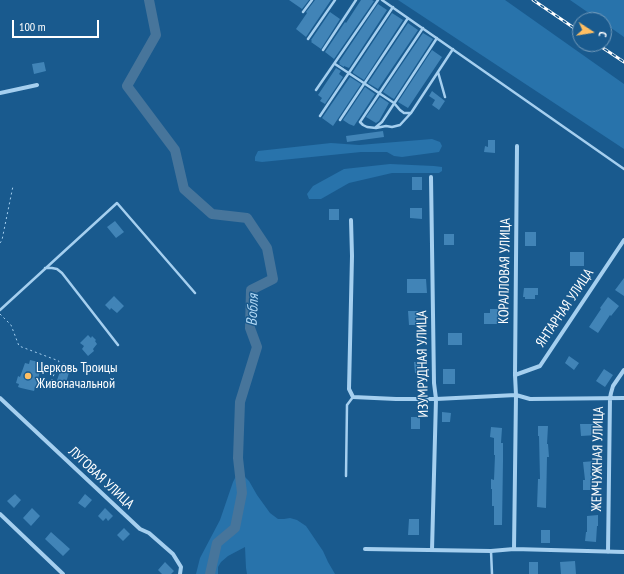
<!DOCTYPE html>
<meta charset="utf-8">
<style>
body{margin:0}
#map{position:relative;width:624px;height:574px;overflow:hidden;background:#195a8e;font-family:"PT Sans Narrow",sans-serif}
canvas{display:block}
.north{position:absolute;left:572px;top:12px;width:40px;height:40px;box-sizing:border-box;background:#195a8e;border:1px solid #759cbb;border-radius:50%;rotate:102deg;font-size:11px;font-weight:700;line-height:16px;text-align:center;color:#fff}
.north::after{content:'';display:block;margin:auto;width:14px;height:18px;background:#ffbf63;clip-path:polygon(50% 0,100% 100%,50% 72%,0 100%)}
.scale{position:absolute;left:12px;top:20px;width:87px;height:18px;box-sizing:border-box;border:2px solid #fff;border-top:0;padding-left:5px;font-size:12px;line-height:14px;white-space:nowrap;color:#fff;-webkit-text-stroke:3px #195a8e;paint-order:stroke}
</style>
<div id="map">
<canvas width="624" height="574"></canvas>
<div class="north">С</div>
<div class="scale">100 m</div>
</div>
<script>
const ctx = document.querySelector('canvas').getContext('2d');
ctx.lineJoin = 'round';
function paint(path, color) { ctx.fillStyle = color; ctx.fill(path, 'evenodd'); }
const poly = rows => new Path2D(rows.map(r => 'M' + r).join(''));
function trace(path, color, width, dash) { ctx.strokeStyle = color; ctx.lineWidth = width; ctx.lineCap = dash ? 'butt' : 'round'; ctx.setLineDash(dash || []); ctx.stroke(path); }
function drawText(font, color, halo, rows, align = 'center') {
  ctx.font = font + ' "PT Sans Narrow",sans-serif'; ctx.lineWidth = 3; ctx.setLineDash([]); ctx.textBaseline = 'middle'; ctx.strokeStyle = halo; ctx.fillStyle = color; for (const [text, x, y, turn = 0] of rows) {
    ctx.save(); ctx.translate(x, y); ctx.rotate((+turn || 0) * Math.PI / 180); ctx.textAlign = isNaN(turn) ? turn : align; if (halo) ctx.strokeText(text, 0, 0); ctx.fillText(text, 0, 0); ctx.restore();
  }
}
paint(poly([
 [398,0,505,0,624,84,624,149],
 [570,0,624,0,624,37,604,23,604,20,599,20],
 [432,139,440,142,442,146,439,152,402,157,394,156,387,152,361,152,262,162,255,161,255,157,258,151,331,143,359,145],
 [390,164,434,166,442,167,442,171,439,173,392,173,349,183,321,199,309,199,307,194,313,186,344,169],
 [240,472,249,481,257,495,270,513,278,519,284,519,290,518,297,520,306,526,323,551,328,562,335,574,247,574,246,568,245,547,228,556,221,562,218,567,218,574,196,574,200,558,220,520,233,482,237,474]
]), '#2873ab');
trace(poly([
 [149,0,156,35,127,86,175,150,184,189,212,214,247,218,267,248,273,279,251,290,250,328,257,347,240,402,238,458,242,493,235,528,217,543,210,574]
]), '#47759b', 10);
paint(poly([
 [289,0,309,0,302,9],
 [315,0,331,0,306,37,296,29,307,13,306,12],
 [361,0,372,0,374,1,334,59,325,52,345,22,346,23],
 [378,4,387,10,349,68,344,66,344,67,339,64,340,63,339,62],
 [330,12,340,19,321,49,311,42,312,41,311,40],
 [392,13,403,20,364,80,353,73,353,72],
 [408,23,418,30,378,89,368,83],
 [423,33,433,39,394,99,392,98,383,92],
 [432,50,442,57,408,108,398,102],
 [44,62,46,71,34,74,32,64],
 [336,68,341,71,339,74,343,77,325,104,320,101,322,98,318,95],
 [350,77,361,84,333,126,322,118],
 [365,87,375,94,354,126,349,124,343,120],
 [432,91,445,101,439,110,432,105,435,100,429,96],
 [380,97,389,103,379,121,376,123,366,117],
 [383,131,384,137,347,142,346,136],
 [488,140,495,140,495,153,484,152,485,146,488,147],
 [412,177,422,177,422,190,412,190],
 [410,208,422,208,422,219,410,218],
 [329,209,339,209,339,220,329,220],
 [115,221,124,232,116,238,107,227],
 [525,232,536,232,536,246,525,246],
 [444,234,454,234,454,245,444,245],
 [570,252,584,252,584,266,570,266],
 [624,278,624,296,615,290],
 [407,279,426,279,427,293,407,293],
 [524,288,538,288,538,295,535,295,535,299,525,299,525,297,523,297],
 [114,296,124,306,117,313,111,308,110,310,105,305],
 [608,297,619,306,611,316,610,315,598,333,589,327,601,309,600,308],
 [490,309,501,309,501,318,498,318,498,324,484,324,484,313,490,313],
 [408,311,418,311,418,325,409,325],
 [448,333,462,333,462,345,448,345],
 [88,335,91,338,92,336,96,340,95,341,97,344,93,349,94,351,88,356,82,349,84,346,80,343],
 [569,356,579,363,574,370,565,363],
 [30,360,39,362,37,367,41,368,37,382,39,383,37,389,35,388,34,391,21,388,18,387,19,384,16,383,18,376,20,377,25,363,29,364],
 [414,362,422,362,423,373,415,373],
 [63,363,71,366,64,389,55,386],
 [443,369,455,369,455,384,443,384],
 [604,369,613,375,605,387,596,381],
 [442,412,451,413,450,422,442,422],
 [411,417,420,417,420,429,411,429],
 [580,424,597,424,597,435,581,436],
 [538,426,548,426,547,444,548,444,549,457,547,457,546,508,537,507,538,479,540,479,539,436,538,436],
 [491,427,502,428,501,443,503,443,503,461,502,525,494,525,494,506,492,506,492,489,491,489,491,479,494,480,495,455,494,455,494,438,490,437],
 [595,461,596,473,594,473,595,490,583,490,583,480,585,480,583,462],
 [15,494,21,500,14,508,7,501],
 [85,494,92,500,85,508,78,503],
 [32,508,40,516,31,526,23,518],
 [105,508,113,516,108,521,106,518,103,521,98,516],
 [598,515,598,526,597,526,596,542,585,541,586,532,587,532,587,516],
 [409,519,419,519,419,535,408,535],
 [124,528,130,534,123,541,117,535],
 [541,530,550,530,550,543,541,543],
 [51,532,70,549,63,556,45,539],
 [575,561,576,574,561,574,560,562],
 [165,562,174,571,171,574,162,574,158,570],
 [529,562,538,562,538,574,529,574]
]), '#4184b7');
trace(poly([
 [0,243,2,240,13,186],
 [0,314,11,325,19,346,59,361,50,385]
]), '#a5cfef', 1, [2, 3]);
trace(poly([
 [382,0,624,169],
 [303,12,312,0],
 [308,39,335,0],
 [323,50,356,0],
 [335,64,394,103,400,110,404,113,411,113,453,49],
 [438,72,445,97],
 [316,90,378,0],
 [411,113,400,125,392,127,386,126,376,128,367,127,363,125,360,122,423,28],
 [320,116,393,7],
 [340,120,408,18],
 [376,127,382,122,437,38],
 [45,268,52,268,57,269,62,273,118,345],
 [0,310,117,203,195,293],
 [346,476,347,405,353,397],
 [491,551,492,574]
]), '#a5cfef', 2.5);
trace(poly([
 [0,93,37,85],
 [431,177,434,383,436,399,432,550],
 [351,220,352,256,349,389,353,397,396,399,436,399,516,395,530,399,624,398],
 [515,375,540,366,624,240],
 [0,398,140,529,149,533,173,554,181,567,180,574],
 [0,514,63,574],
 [365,549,491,551,514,549,624,552],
 [514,549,516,395,515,375,517,146],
 [608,552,610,398,611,393,613,386,624,370]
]), '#a5cfef', 4);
const rail = poly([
 [533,0,580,32],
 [597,44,624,62]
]);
trace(rail, '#fff', 3);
trace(rail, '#195a8e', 1.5, [4.5]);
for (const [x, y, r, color] of [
 [28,376,4,"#ffbf63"]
]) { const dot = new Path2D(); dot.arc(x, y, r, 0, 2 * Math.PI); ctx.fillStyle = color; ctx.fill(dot); trace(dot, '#195a8e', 1.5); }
drawText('14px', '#fff', '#195a8e', [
 ["КОРАЛЛОВАЯ УЛИЦА",505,271,-89],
 ["ЯНТАРНАЯ УЛИЦА",565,308,-56],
 ["ИЗУМРУДНАЯ УЛИЦА",423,364,-91],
 ["ЖЕМЧУЖНАЯ УЛИЦА",598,459,-89],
 ["ЛУГОВАЯ УЛИЦА",101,478,43]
]);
drawText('14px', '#fff', '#195a8e', [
 ["Церковь Троицы",36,368],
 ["Живоначальной",36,384]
], 'left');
drawText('italic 15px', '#b1d9f6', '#195a8e', [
 ["Вобля",253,310,-87]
]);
</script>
